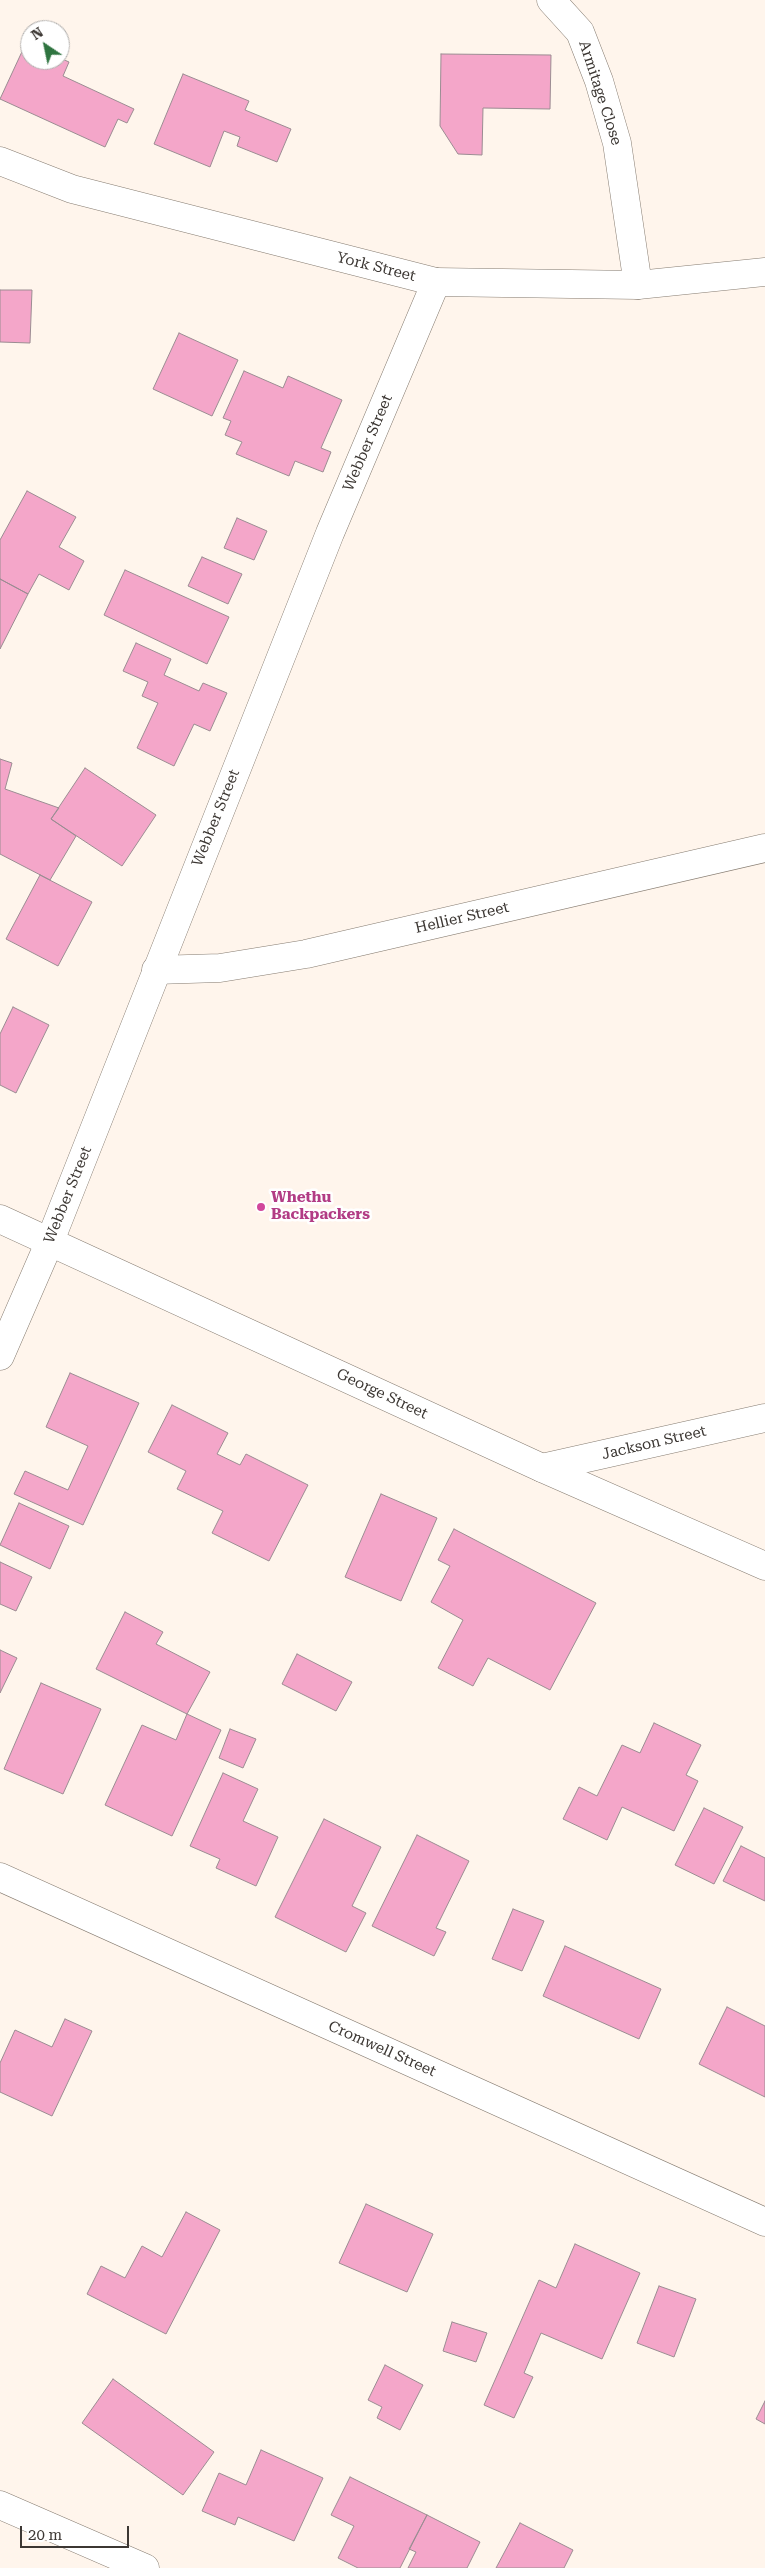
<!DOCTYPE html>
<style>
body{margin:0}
#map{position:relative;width:765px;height:2568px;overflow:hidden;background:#fff5ec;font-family:"Roboto Serif",serif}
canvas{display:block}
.north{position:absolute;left:20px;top:20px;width:50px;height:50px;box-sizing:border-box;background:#fff;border:1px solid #b1afad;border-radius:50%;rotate:326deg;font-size:14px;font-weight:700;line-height:20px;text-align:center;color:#3c3733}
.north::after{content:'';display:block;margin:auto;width:18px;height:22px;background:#2f7440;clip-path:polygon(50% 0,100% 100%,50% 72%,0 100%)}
.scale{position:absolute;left:20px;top:2526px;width:109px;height:22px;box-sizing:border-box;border:2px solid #3c3733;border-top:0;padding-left:6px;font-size:15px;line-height:18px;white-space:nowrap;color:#3c3733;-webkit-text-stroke:4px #fff;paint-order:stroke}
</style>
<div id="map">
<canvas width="765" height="2568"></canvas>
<div class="north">N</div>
<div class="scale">20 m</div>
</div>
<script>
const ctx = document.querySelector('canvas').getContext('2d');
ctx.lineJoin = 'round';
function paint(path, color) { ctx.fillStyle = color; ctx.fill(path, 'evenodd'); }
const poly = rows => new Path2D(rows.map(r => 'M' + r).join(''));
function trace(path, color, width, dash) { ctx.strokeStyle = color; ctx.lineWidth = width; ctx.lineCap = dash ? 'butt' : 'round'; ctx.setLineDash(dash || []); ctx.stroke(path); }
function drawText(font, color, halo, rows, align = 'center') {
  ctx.font = font + ' "Roboto Serif",serif'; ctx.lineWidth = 5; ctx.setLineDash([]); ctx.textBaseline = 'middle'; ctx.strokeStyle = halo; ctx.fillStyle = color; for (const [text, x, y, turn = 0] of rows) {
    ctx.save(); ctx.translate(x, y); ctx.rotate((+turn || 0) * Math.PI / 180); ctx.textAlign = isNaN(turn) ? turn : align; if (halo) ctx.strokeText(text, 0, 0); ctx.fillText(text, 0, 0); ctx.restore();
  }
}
const building = poly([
 [26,43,30,45,30,60,60,60,60,58,69,62,63,76,134,109,127,123,118,119,105,147,0,99,26,43],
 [441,54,551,55,550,109,483,108,482,155,458,154,440,126,441,54],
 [183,74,249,101,245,110,291,129,277,162,237,146,240,137,224,131,210,167,154,144,183,74],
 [0,290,32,290,30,343,0,342,0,290],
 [179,333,238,360,212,416,153,389,179,333],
 [244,371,283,388,288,376,342,400,321,448,331,452,323,472,295,461,289,476,236,454,242,442,225,435,231,421,223,418,244,371],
 [27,491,76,517,59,547,84,561,69,590,39,574,28,594,0,579,0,540,27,491],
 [237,518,267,531,254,560,224,548,237,518],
 [202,557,242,574,228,604,188,586,202,557],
 [125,570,229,617,207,664,104,615,125,570],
 [0,579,28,594,0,649,0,579],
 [136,643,171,659,164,675,199,691,203,683,227,693,210,731,194,724,174,766,137,748,158,703,142,696,148,682,123,671,136,643],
 [0,759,12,763,5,789,59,808,51,819,76,836,50,880,0,854,0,759],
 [85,768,156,815,122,866,51,819,85,768],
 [40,875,92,902,58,966,6,939,40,875],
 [13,1007,49,1025,16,1093,0,1085,0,1034,13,1007],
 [70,1373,139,1403,83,1525,14,1494,25,1471,68,1490,88,1446,46,1427,70,1373],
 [172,1405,228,1433,217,1454,240,1465,246,1454,308,1485,269,1561,212,1533,223,1511,177,1489,186,1471,148,1452,172,1405],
 [381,1494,437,1518,401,1601,345,1577,381,1494],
 [19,1503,69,1526,50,1569,0,1545,19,1503],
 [454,1529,596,1603,550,1690,488,1658,473,1686,438,1668,463,1620,431,1602,450,1566,438,1560,454,1529],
 [0,1562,32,1577,16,1611,0,1604,0,1562],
 [125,1612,163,1632,156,1644,210,1672,187,1714,96,1669,125,1612],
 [0,1650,17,1658,0,1693,0,1650],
 [297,1654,352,1682,336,1711,282,1684,297,1654],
 [41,1683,101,1709,63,1794,4,1769,41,1683],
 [187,1714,221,1730,172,1836,105,1805,142,1725,176,1740,187,1714],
 [654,1723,701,1745,686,1775,698,1781,674,1831,622,1807,607,1840,563,1819,579,1787,597,1796,622,1745,640,1753,654,1723],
 [230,1729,256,1739,243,1768,219,1758,230,1729],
 [223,1773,258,1789,243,1821,278,1837,256,1886,216,1868,220,1859,190,1846,223,1773],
 [704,1808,743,1827,714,1884,675,1865,704,1808],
 [324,1819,381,1847,352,1906,366,1913,346,1952,275,1917,324,1819],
 [417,1835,469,1861,436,1928,446,1932,434,1956,372,1926,417,1835],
 [741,1846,765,1858,765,1901,723,1881,741,1846],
 [513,1909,544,1921,522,1971,492,1959,513,1909],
 [565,1946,661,1989,639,2039,543,1996,565,1946],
 [727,2007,765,2026,765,2097,699,2064,727,2007],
 [65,2019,92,2031,52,2116,0,2092,0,2063,15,2030,52,2047,65,2019],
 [366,2204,433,2234,407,2292,339,2263,366,2204],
 [186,2212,220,2230,166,2334,87,2294,101,2266,125,2278,142,2246,162,2257,186,2212],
 [575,2244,640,2273,602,2359,541,2333,524,2373,533,2377,514,2418,484,2405,539,2280,556,2288,575,2244],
 [659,2286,696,2299,674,2357,637,2343,659,2286],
 [452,2322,487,2333,476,2362,443,2351,452,2322],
 [385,2365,423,2385,400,2430,377,2418,382,2407,368,2400,385,2365],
 [113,2379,214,2452,183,2495,82,2423,113,2379],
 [765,2401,765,2424,756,2419,765,2401],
 [261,2450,323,2478,294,2541,238,2517,235,2525,202,2511,219,2473,246,2485,261,2450],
 [350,2477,427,2515,400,2568,358,2568,338,2558,354,2526,331,2515,350,2477],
 [427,2515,480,2542,467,2568,408,2568,416,2552,409,2549,427,2515],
 [520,2523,573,2550,564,2568,496,2568,520,2523]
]);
paint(building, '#f4a6c9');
trace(building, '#9b8c92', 1);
const street = poly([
 [551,0,580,32,599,81,617,143,638,285],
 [0,161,72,189,436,282],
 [156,970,220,968,306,954,765,848],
 [0,1356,50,1241],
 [542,1468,765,1418],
 [0,1877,765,2222],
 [0,2505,145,2568]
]);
const secondary = poly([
 [0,1219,542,1468,765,1566],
 [50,1241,330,533,436,282,638,285,765,272]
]);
trace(street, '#867c71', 29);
trace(secondary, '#867c71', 29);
trace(street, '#fff', 28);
trace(secondary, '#fff', 28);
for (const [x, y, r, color] of [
 [261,1207,5,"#d1479c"]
]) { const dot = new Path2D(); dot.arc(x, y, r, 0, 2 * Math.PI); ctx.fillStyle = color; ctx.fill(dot); trace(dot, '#fff', 2); }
drawText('15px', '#3c3733', '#fff', [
 ["Armitage Close",600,93,72],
 ["York Street",376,267,14],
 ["Webber Street",368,443,-67],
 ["Webber Street",216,818,-68],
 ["Hellier Street",462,918,-13],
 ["Webber Street",68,1195,-68],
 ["George Street",382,1394,25],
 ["Jackson Street",654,1443,-13],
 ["Cromwell Street",382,2049,24]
]);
drawText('bold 15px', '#b23c85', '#fff', [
 ["Whethu",271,1198],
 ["Backpackers",271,1215]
], 'left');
</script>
